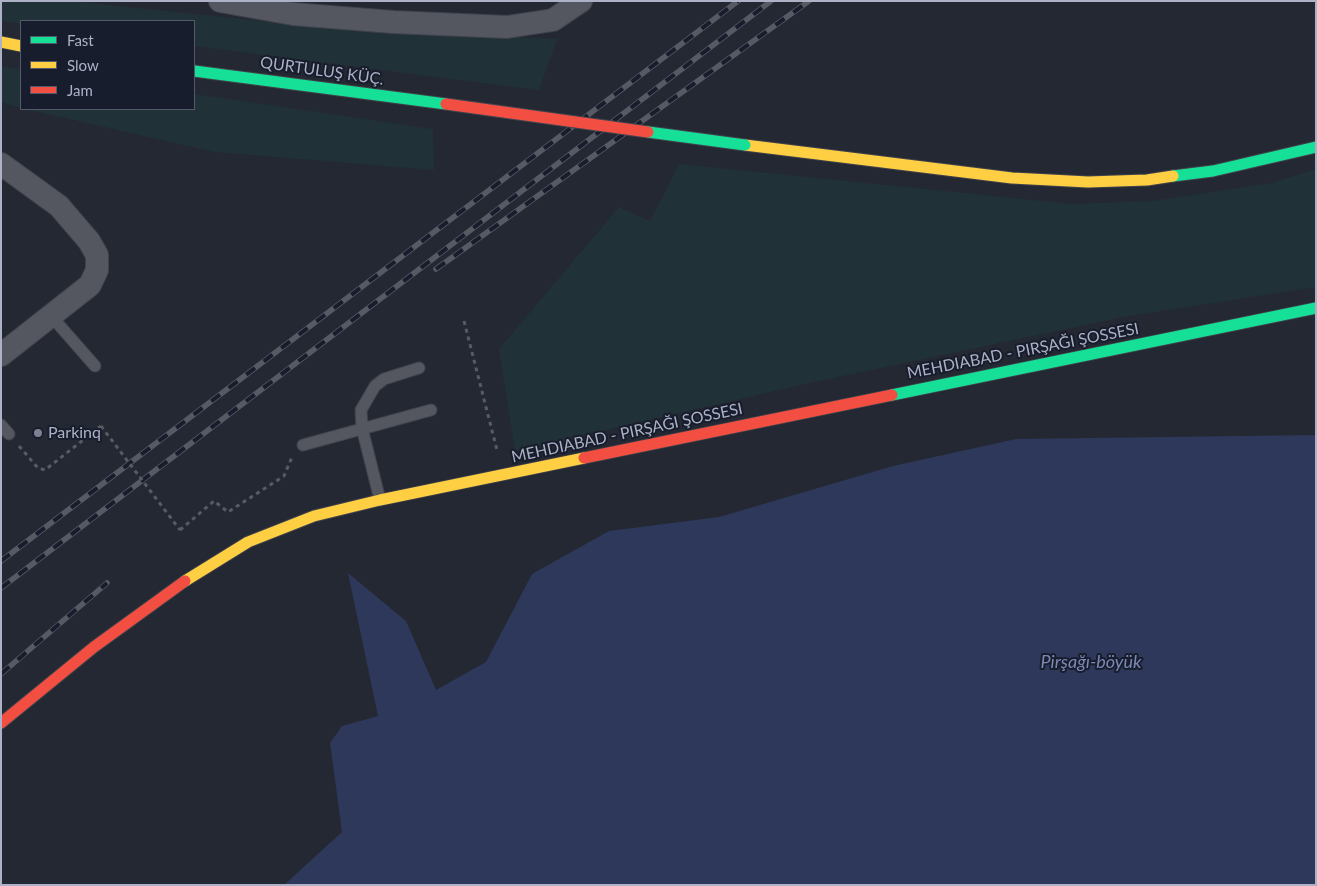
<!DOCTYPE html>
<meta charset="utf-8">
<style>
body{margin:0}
#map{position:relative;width:1317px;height:886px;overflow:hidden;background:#242832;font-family:Lato,sans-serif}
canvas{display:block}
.frame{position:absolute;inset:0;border:2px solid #acb1c5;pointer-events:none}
.legend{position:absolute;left:20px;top:20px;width:175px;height:90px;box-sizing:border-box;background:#181d2d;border:1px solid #53586a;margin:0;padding:6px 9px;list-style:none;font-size:15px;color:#acb1c5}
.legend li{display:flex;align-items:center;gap:10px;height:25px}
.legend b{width:25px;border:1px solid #53586a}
</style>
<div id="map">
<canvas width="1317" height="886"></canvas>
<div class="frame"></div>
<ul class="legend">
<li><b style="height:6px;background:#16e098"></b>Fast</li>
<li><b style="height:6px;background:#ffcf43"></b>Slow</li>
<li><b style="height:6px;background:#f24e42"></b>Jam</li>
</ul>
</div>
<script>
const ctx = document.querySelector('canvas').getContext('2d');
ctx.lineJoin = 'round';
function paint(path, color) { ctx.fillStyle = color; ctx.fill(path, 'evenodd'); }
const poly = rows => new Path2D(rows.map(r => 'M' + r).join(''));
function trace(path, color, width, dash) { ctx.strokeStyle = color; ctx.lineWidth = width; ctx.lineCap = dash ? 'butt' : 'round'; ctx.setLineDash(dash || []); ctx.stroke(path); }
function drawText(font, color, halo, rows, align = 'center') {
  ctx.font = font + ' Lato,sans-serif'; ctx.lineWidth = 4; ctx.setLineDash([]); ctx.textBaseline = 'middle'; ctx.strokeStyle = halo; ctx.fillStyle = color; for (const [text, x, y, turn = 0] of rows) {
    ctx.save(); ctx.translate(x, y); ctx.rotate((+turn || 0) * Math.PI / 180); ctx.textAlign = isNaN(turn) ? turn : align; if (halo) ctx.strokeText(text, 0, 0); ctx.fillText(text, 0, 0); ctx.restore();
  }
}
paint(poly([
 [1,1,70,1,321,27,557,39,539,90,194,46,194,21,21,21,21,24,1,21],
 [1,66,21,69,21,108,1,102],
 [194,94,433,129,434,170,215,152,25,109,194,109],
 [679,164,1072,204,1153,201,1271,183,1316,169,1316,287,1123,317,805,384,515,451,499,349,619,207,650,221]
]), '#213138');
paint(poly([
 [1316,435,1316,885,284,885,342,832,330,743,342,726,378,716,348,573,406,621,436,690,486,662,532,574,609,531,719,517,893,466,1016,439]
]), '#2e385a');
const lane = poly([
 [52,317,95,366],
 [1,425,9,434],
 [303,445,431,410],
 [380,500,362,428,361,410,375,386,384,379,419,368]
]);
const street = poly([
 [220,1,293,14,393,22,507,27,553,20,581,1],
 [1,164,59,206,89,241,97,255,97,270,90,285,1,355]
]);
const fast = poly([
 [194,71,446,104],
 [1173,176,1213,171,1316,147],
 [892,395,1316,308]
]);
const slow = poly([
 [1,42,21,46],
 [745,145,1012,178,1088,182,1147,180,1173,176],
 [185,581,248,542,314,516,380,500,584,458]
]);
const jam = poly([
 [584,458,892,395],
 [1,723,94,647,185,581]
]);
trace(lane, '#40434b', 13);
trace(street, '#40434b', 24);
trace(fast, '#40434b', 13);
trace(slow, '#40434b', 13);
trace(jam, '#40434b', 13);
trace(poly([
 [464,321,497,450],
 [19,446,38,468,45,470,101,426],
 [180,530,214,501,228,512,284,476,292,457]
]), '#565b64', 3, [4, 4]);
trace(lane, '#545660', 11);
trace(street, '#545660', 22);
trace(fast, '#16e098', 11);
trace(slow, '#ffcf43', 11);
trace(jam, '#f24e42', 11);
const rail = poly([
 [436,269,809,1],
 [1,561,738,1],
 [1,588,771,1],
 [1,674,107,583]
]);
trace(rail, '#575a64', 5.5);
trace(rail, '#181d2d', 4, [11]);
const fastBridge = poly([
 [648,132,745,145]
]);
const jamBridge = poly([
 [446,104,648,132]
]);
trace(fastBridge, '#41454f', 13, []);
trace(jamBridge, '#41454f', 13, []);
trace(poly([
 [101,426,180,530]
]), '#565b64', 3, [4, 4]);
trace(fastBridge, '#16e098', 11);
trace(jamBridge, '#f24e42', 11);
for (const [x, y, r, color] of [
 [38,433,5,"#7c8192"]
]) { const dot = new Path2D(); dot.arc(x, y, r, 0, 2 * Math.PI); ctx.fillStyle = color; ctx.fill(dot); trace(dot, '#181d2d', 2); }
drawText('16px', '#acb1c5', '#181d2d', [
 ["QURTULUŞ KÜÇ.",322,71,8],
 ["MEHDIABAD - PIRŞAĞI ŞOSSESI",1023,351,-11],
 ["MEHDIABAD - PIRŞAĞI ŞOSSESI",627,433,-12]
]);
drawText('16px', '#acb1c5', '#181d2d', [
 ["Parkinq",48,433]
], 'left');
drawText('italic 18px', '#7a88b4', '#181d2d', [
 ["Pirşağı-böyük",1091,662]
]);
</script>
